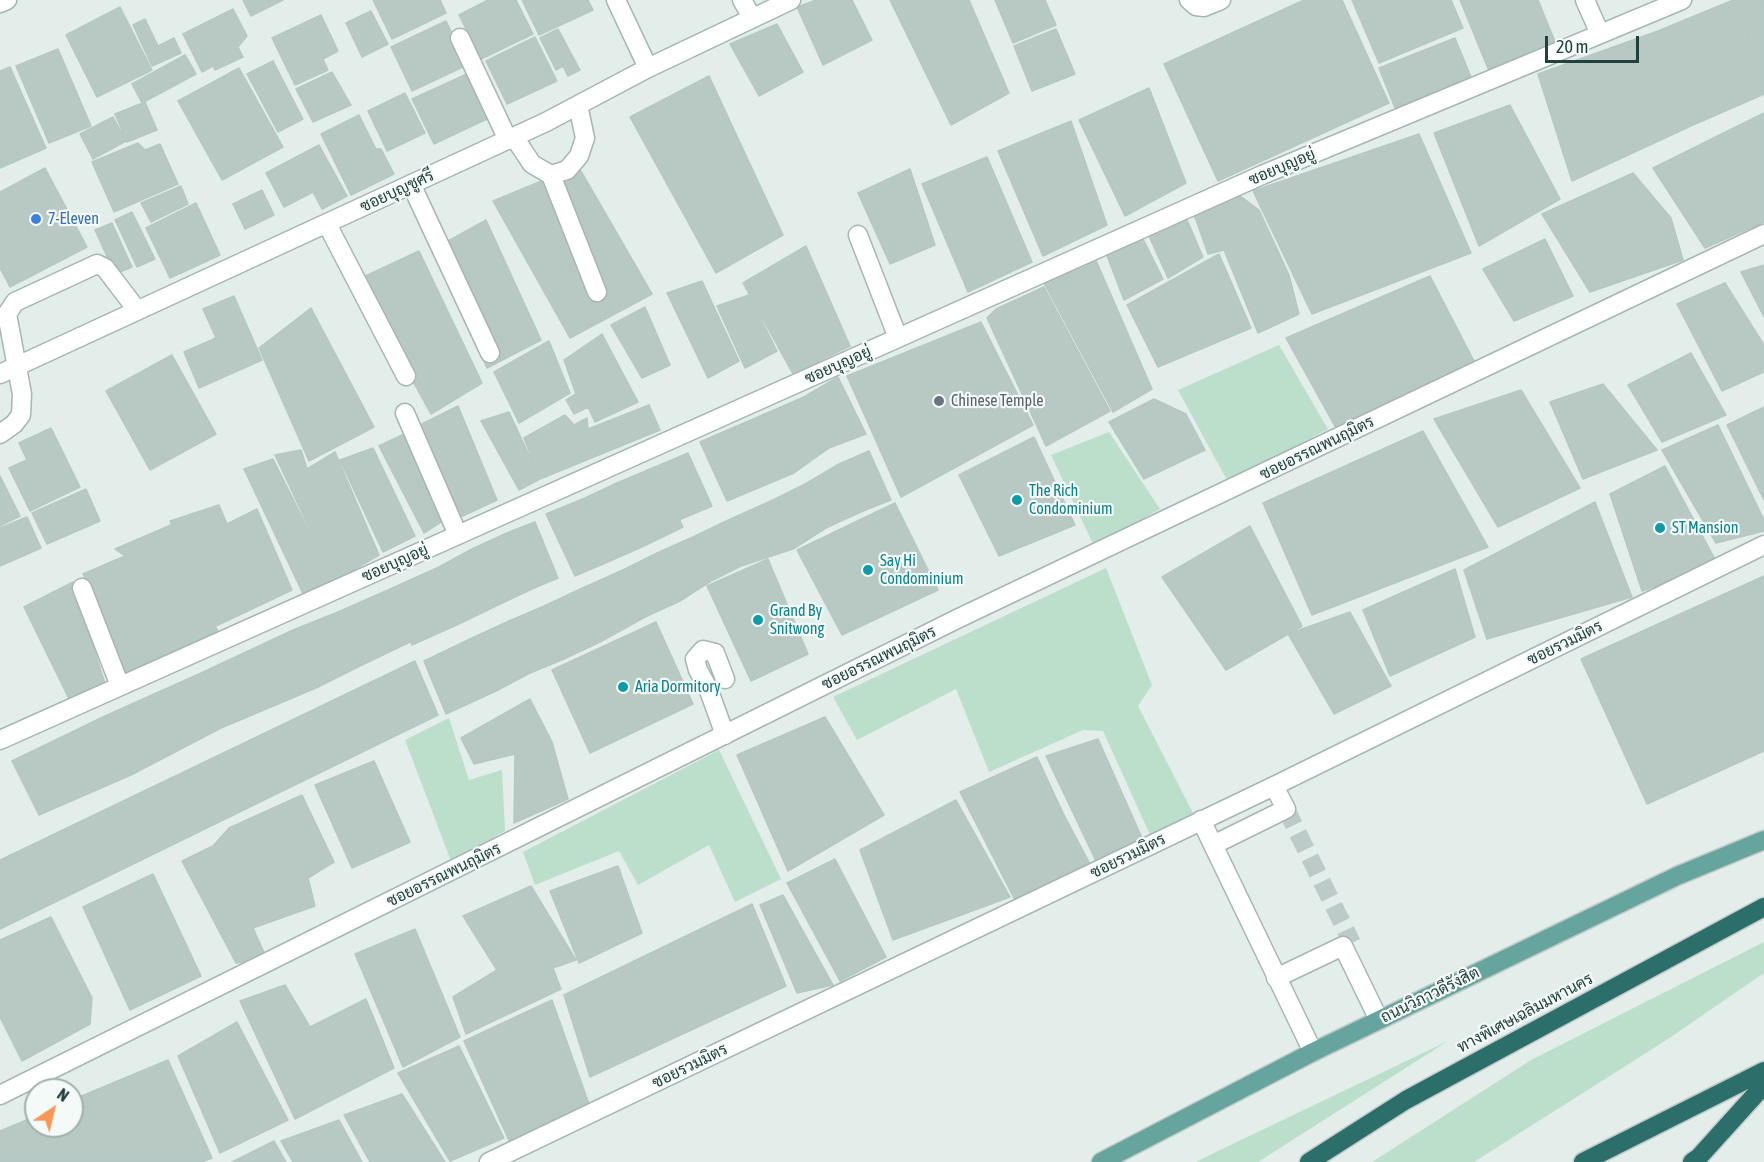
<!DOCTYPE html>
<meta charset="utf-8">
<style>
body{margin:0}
#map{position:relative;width:1764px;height:1162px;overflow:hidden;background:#e3eeeb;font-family:"Asap Condensed",sans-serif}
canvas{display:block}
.north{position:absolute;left:24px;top:1078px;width:60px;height:60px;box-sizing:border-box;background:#f4faf8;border:2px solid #a0b0ad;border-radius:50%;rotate:35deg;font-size:16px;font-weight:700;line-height:24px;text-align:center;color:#22403d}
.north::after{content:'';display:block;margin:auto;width:21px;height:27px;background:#f79758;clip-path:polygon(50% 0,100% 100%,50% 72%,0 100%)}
.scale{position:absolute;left:1545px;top:36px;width:94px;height:27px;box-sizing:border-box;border:3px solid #22403d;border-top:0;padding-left:8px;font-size:18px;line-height:21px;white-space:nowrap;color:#22403d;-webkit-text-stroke:4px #f4faf8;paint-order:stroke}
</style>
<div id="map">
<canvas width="1764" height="1162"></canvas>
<div class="north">N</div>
<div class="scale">20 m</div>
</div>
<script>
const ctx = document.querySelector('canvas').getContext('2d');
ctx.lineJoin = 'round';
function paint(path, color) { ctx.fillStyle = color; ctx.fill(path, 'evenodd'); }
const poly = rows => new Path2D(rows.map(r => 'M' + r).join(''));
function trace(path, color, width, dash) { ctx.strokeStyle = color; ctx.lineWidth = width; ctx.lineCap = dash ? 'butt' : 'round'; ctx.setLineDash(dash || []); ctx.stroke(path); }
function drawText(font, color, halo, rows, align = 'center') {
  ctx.font = font + ' "Asap Condensed",Sarabun,sans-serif'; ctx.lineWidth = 4.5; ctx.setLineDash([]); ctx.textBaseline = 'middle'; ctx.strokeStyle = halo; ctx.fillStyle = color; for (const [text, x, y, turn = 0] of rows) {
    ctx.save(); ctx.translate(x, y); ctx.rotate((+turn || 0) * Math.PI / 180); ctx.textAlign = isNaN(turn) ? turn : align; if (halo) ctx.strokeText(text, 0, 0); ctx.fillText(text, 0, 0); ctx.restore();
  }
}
paint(poly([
 [1279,345,1328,429,1228,482,1178,390],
 [1109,432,1160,509,1094,546,1051,455],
 [1106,568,1152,685,1138,706,1193,813,1151,837,1103,731,1083,730,989,772,956,689,857,740,833,697],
 [449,718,469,780,502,770,505,831,451,861,405,740],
 [719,750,781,879,735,902,709,845,638,885,619,851,535,885,523,852],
 [1764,942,1764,973,1665,1041,1474,1162,1372,1162,1531,1060],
 [1448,1041,1258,1162,1196,1162,1218,1151]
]), '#bbdfcb');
const building = poly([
 [243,0,283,0,251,16,243,0],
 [373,0,440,0,446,13,392,39,373,0],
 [488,0,516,0,533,34,481,59,459,15,488,0],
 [522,0,588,0,593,10,539,35,522,0],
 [816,0,852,0,872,40,823,65,797,7,816,0],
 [890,0,969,0,1009,93,951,125,890,0],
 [995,0,1045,0,1056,25,1013,43,995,0],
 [1304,0,1342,0,1389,103,1218,181,1164,64,1304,0],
 [1352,0,1451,0,1463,28,1379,63,1352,0],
 [1460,0,1538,0,1556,44,1489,71,1460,0],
 [1733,0,1739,0,1762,95,1693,125,1658,31,1733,0],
 [1739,0,1764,0,1764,94,1762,95,1739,0],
 [120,7,152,70,97,97,66,35,120,7],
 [233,9,247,36,238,47,243,57,215,70,213,66,202,72,183,34,233,9],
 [371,11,388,44,362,57,346,23,371,11],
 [321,15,338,51,323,59,328,70,295,85,272,38,321,15],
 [145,19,158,46,174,38,181,53,152,66,133,25,145,19],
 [446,21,467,65,412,91,391,47,446,21],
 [777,24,803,72,759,96,730,44,777,24],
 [558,29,580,70,568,76,563,66,556,70,540,38,558,29],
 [1056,29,1075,74,1032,91,1014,46,1056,29],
 [1658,31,1693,125,1572,181,1538,74,1658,31],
 [535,37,557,81,507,104,486,61,535,37],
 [1455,38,1471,77,1395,108,1379,68,1455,38],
 [58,49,91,126,49,143,16,66,58,49],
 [185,55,196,74,142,103,132,84,185,55],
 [273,61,303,119,278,132,247,74,273,61],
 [10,67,46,148,0,168,0,71,10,67],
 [239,68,283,147,222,180,178,101,239,68],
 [332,72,351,105,313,122,296,89,332,72],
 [467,74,489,118,434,144,412,99,467,74],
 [709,76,783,235,716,273,630,117,709,76],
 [1149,88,1186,183,1125,216,1079,120,1149,88],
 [405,93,425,133,387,151,368,111,405,93],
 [145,102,157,130,127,142,115,114,145,102],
 [1510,105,1560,199,1479,246,1434,133,1510,105],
 [1764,113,1764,222,1705,248,1653,168,1764,113],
 [359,115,376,149,381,149,394,174,351,195,321,134,359,115],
 [113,117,126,141,93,159,80,134,113,117],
 [1071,121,1107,225,1043,256,998,151,1071,121],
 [1419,134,1471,253,1312,314,1253,191,1419,134],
 [138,143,145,150,160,144,178,184,114,212,92,162,138,143],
 [319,145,347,196,322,209,313,192,284,207,266,173,319,145],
 [987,157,1032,262,968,292,922,184,987,157],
 [578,166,652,294,570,338,493,201,578,166],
 [45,168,87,247,10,287,0,268,0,192,45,168],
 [910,169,935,245,890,264,858,193,910,169],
 [1633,173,1671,218,1683,260,1590,292,1542,214,1633,173],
 [181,186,188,204,151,222,141,203,181,186],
 [262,190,274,215,245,229,233,204,262,190],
 [1239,195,1259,210,1289,275,1299,314,1258,333,1224,250,1208,254,1194,214,1239,195],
 [196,203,220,255,170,278,146,228,196,203],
 [132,212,155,259,137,267,115,220,132,212],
 [486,220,541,340,487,368,432,250,486,220],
 [1187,220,1203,257,1168,278,1148,234,1187,220],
 [112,223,132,267,115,274,95,230,112,223],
 [1143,239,1163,279,1124,300,1106,253,1143,239],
 [1545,239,1573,296,1514,321,1483,269,1545,239],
 [806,246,850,346,793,374,743,283,806,246],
 [419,251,482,383,431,414,357,280,419,251],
 [1219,254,1251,328,1158,367,1127,305,1219,254],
 [1095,258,1152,389,1113,412,1043,281,1095,258],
 [1764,265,1764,317,1741,272,1764,265],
 [1430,276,1474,361,1337,430,1286,338,1430,276],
 [702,281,739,361,708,378,667,293,702,281],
 [1725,283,1764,345,1764,372,1722,391,1677,304,1725,283],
 [1044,287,1110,411,1046,446,987,318,996,309,1044,287],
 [749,295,777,351,745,368,717,306,749,295],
 [234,296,262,360,199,388,184,352,216,338,203,309,234,296],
 [645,307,670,365,642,378,611,325,645,307],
 [311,308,374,427,309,461,259,348,311,308],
 [981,322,1033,425,901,497,847,376,981,322],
 [602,334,638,402,595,422,588,407,574,414,566,400,576,394,564,360,602,334],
 [549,341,570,393,519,423,494,372,549,341],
 [1691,353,1726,415,1662,442,1628,385,1691,353],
 [172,355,216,434,150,470,106,391,172,355],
 [838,377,866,434,829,448,804,397,838,377],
 [1603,384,1657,450,1583,479,1550,402,1603,384],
 [1521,390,1580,488,1498,527,1434,419,1521,390],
 [804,397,829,448,794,473,767,413,804,397],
 [1154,399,1186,414,1205,450,1144,479,1109,422,1154,399],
 [649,405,660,430,540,479,524,438,565,415,574,425,587,418,588,429,649,405],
 [458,406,497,500,452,521,412,429,458,406],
 [1764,407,1764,500,1727,425,1764,407],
 [509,412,540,479,519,490,481,421,509,412],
 [767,413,794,473,727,501,700,442,767,413],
 [1718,425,1764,520,1764,531,1716,543,1662,450,1718,425],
 [51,428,80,487,30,511,9,468,27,460,19,443,51,428],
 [1423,431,1488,547,1312,615,1263,503,1423,431],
 [406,433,444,520,424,533,379,446,406,433],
 [1034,437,1075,525,999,556,959,475,1034,437],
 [373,448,415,536,383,552,340,460,373,448],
 [301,450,307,469,335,452,379,555,334,581,275,455,301,450],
 [869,451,891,500,863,511,839,464,869,451],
 [688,453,712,506,679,520,655,467,688,453],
 [273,459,334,581,305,598,244,469,273,459],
 [839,464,863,511,826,528,807,483,839,464],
 [1665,466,1717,563,1642,591,1610,494,1665,466],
 [655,467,683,527,644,546,617,483,655,467],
 [0,476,20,516,0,526,0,476],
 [617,483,644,546,610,561,585,498,617,483],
 [807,483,826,528,793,549,773,500,807,483],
 [86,489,100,521,47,544,32,513,86,489],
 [585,498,610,561,575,576,546,514,585,498],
 [773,500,793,549,741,566,724,522,773,500],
 [1595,502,1632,597,1487,639,1464,570,1595,502],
 [895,503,938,590,842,635,797,550,895,503],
 [219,505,227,524,257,509,292,590,216,626,170,521,219,505],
 [27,517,41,548,0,566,0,528,27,517],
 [535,522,558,578,532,589,509,532,535,522],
 [724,522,741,566,711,581,693,537,724,522],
 [171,525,218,632,126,672,83,574,125,556,115,549,171,525],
 [1250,526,1302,626,1226,670,1162,577,1250,526],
 [509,532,532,589,498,605,474,548,509,532],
 [693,537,711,581,680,601,657,553,693,537],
 [474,548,498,605,461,623,439,567,474,548],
 [657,553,680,601,647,616,625,569,657,553],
 [768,559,808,654,751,681,707,586,768,559],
 [439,567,461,623,412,645,388,590,439,567],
 [625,569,647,616,600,642,576,591,625,569],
 [1455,569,1475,637,1390,676,1363,610,1455,569],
 [1764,576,1764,751,1647,804,1581,659,1764,576],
 [73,582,106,687,73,707,24,607,73,582],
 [388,590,410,642,360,666,338,612,388,590],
 [576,591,600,642,564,659,542,607,576,591],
 [542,607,564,659,530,673,509,621,542,607],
 [338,612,360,666,316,688,293,630,338,612],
 [1350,612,1391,686,1334,714,1288,634,1350,612],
 [509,621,530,673,496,691,472,638,509,621],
 [656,622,693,704,590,753,552,670,656,622],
 [293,630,316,688,221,728,199,674,293,630],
 [472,638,496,691,446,714,424,661,472,638],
 [415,661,438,715,0,929,0,860,415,661],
 [199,674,221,728,131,775,105,716,199,674],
 [530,699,552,742,568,799,514,823,515,754,474,764,461,738,530,699],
 [105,716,131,775,39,815,12,761,105,716],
 [825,717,884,815,788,871,737,755,825,717],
 [1098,739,1142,838,1096,861,1046,756,1098,739],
 [1037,757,1063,813,1091,866,1016,902,960,792,1037,757],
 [374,761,410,842,352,868,315,785,374,761],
 [302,795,334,862,308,878,315,906,253,928,267,959,236,963,182,861,213,846,229,828,302,795],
 [956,800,1010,897,893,940,860,850,956,800],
 [835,859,886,957,840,981,787,883,835,859],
 [618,866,642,933,579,963,550,891,618,866],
 [153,874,201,976,130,1010,83,907,153,874],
 [531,886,576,960,553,968,561,989,466,1034,453,997,497,970,463,916,531,886],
 [783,895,833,985,797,993,760,905,783,895],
 [752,904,786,986,590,1077,564,995,752,904],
 [51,917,92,998,90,1024,22,1061,0,1017,0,940,51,917],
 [415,929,460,1037,403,1067,355,954,415,929],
 [285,985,310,1027,366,999,394,1068,295,1119,240,1001,285,985],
 [552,1000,589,1104,512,1147,464,1041,552,1000],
 [237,1022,288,1120,220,1153,178,1056,237,1022],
 [459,1046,504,1138,450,1161,398,1073,459,1046],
 [168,1060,212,1158,202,1162,0,1162,0,1131,36,1116,36,1126,72,1126,72,1100,168,1060],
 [402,1094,445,1162,370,1162,344,1115,402,1094],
 [339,1120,362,1162,293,1162,281,1141,339,1120],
 [274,1141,286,1162,232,1162,274,1141]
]);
paint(building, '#b8c9c4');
trace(building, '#b5c8c3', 1.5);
trace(poly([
 [1286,809,1352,943]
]), '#bccbc8', 18, [18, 9]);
const minor = poly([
 [616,0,648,68],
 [742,0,752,18],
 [1189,0,1196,6,1204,7,1221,0],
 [1585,0,1600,34],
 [0,3,7,0],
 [460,38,508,140],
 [514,137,532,164,551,175,567,170,579,156,585,138,578,105],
 [551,175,597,292],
 [411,184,490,353],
 [327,224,406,376],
 [858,235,898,338],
 [0,374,546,122,648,68,791,0],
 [405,413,458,535],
 [0,434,14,424,21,415,22,394,7,314,15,302,97,264,105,268,137,310],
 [82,588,120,686],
 [725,735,708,688,698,670,695,659,703,650,715,653,725,679],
 [0,740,1262,175,1682,0],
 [1201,820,1313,1052],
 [1213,845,1286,809,1274,786],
 [1276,978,1343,946,1379,1020],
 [0,1095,957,619,1764,234],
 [489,1162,1274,786,1764,545]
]);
const major = poly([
 [1101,1162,1313,1052,1677,876,1764,840]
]);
const highway = poly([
 [1309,1162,1406,1100,1764,907],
 [1583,1162,1764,1071],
 [1692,1162,1699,1157,1764,1085]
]);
trace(minor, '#a5b6b3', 21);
trace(major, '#c1cac9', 21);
trace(highway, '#c1cac9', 21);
trace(minor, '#fff', 18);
trace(major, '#66a59e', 18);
trace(highway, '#2c6e6a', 18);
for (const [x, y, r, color] of [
 [36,219,6,"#3f7fe0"],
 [939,401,6,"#6b7280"],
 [1017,500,6,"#0f9aa8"],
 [1660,528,6,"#0f9aa8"],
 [868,570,6,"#0f9aa8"],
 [758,620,6,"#0f9aa8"],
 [623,687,6,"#0f9aa8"]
]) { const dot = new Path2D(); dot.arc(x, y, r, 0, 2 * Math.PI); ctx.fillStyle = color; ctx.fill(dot); trace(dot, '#f4faf8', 2); }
drawText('16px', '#22403d', '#f4faf8', [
 ["ซอยบุญอยู่",1282,167,-23],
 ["ซอยบุญชูศรี",397,191,-25],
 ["ซอยบุญอยู่",838,365,-24],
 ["ซอยอรรณพนฤมิตร",1317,448,-26],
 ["ซอยบุญอยู่",395,563,-24],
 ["ซอยรวมมิตร",1565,643,-26],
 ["ซอยอรรณพนฤมิตร",879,658,-26],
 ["ซอยรวมมิตร",1128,856,-26],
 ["ซอยอรรณพนฤมิตร",444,875,-26],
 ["ถนนวิภาวดีรังสิต",1430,995,-26],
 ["ทางพิเศษเฉลิมมหานคร",1525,1013,-28],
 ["ซอยรวมมิตร",690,1066,-26]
]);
drawText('16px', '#366cbe', '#f4faf8', [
 ["7-Eleven",48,219]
], 'left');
drawText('16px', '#5b616d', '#f4faf8', [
 ["Chinese Temple",951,401]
], 'left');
drawText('16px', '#0d838f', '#f4faf8', [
 ["The Rich",1029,491],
 ["Condominium",1029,509],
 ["ST Mansion",1672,528],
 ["Say Hi",880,561],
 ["Condominium",880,579],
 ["Grand By",770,611],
 ["Snitwong",770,629],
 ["Aria Dormitory",635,687]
], 'left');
</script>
